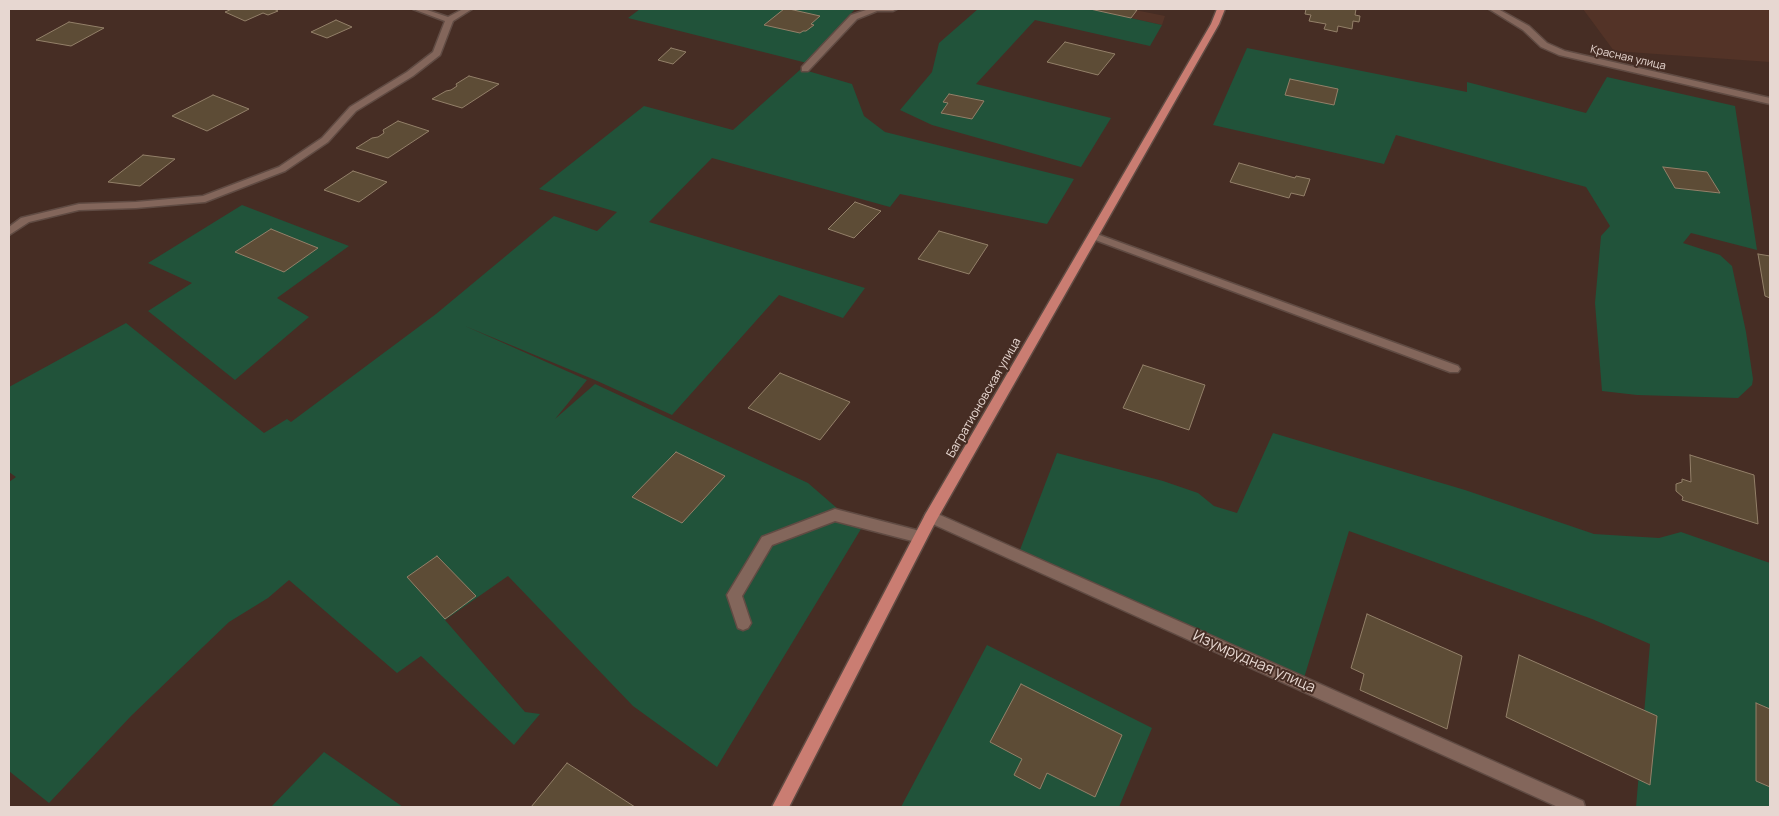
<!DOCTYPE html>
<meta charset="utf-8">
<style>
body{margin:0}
#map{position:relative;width:1779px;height:816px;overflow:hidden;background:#462d24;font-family:Manrope,sans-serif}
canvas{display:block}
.frame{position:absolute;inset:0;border:10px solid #e7d7d1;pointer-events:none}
</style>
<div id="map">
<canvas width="1779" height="816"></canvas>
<div class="frame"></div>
</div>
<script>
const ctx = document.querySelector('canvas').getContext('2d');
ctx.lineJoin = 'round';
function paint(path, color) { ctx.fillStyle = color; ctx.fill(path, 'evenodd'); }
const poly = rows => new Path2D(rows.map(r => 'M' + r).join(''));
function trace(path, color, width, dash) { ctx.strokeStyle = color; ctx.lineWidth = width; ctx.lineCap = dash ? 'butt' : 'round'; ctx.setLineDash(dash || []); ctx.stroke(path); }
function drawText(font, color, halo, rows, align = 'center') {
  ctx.font = font + ' Manrope,sans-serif'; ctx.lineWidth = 4; ctx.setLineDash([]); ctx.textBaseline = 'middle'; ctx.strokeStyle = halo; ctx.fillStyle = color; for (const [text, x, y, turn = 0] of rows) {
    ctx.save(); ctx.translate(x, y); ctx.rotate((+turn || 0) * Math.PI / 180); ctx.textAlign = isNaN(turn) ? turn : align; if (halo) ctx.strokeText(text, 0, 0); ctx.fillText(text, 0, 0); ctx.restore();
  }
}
paint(poly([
 [1090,9,1130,9,1165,16,1162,25],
 [1583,9,1770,9,1770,62,1614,51]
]), '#533327');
paint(poly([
 [640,9,855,9,807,63,628,18],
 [978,9,1090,9,1162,25,1150,46,1035,20,976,84,1111,118,1081,167,932,125,900,110,932,72,939,43],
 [1247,48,1467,92,1467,82,1586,113,1607,77,1735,106,1757,250,1691,233,1683,243,1720,255,1732,266,1746,332,1753,379,1752,385,1738,398,1637,395,1602,391,1595,303,1601,236,1610,226,1586,187,1396,135,1384,164,1213,125],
 [801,69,852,84,864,116,885,132,1074,179,1047,224,900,194,890,207,712,158,649,222,865,288,843,318,779,295,672,415,595,380,465,326,587,380,555,419,595,384,808,483,861,529,717,767,633,706,508,576,445,620,525,712,540,714,514,745,421,656,397,673,289,580,268,598,229,622,131,716,49,803,9,771,9,482,16,477,9,472,9,387,126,323,264,433,287,419,291,422,436,314,554,216,597,231,617,212,539,189,644,106,733,130],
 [242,205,349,246,277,298,309,317,235,380,148,311,192,283,148,263],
 [1273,433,1465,490,1594,534,1659,538,1681,532,1770,563,1770,807,1636,807,1650,644,1592,619,1349,531,1300,691,1018,555,1057,453,1163,481,1198,493,1214,506,1237,513],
 [987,645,1152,728,1119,807,901,807],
 [324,752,403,807,271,807]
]), '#21533a');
const building = poly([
 [232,9,275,9,274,9,278,11,268,15,263,13,245,21,225,12,232,9],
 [784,9,789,9,820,16,811,24,814,25,806,31,803,31,800,33,764,25,784,9],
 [1090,9,1130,9,1137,10,1131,18,1090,9],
 [1306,9,1356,9,1355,15,1360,16,1359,22,1353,21,1352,29,1338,26,1337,32,1324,29,1326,24,1309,21,1311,15,1305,14,1306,9],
 [336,20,352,27,327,38,311,32,336,20],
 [69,22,104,28,71,46,36,40,69,22],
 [1065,42,1115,54,1098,75,1047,62,1065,42],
 [671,48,686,52,673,64,658,60,671,48],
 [469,76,499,84,462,108,432,99,446,91,451,90,457,86,456,84,469,76],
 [1290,79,1338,89,1334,105,1285,95,1290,79],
 [949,94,984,101,972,119,941,113,948,103,943,102,949,94],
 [213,95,249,109,207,131,172,116,213,95],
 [398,121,429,131,388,158,356,148,372,138,378,137,384,133,383,130,398,121],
 [143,155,175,159,140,186,108,182,143,155],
 [1239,163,1295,178,1296,176,1310,179,1304,196,1291,193,1289,198,1230,182,1239,163],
 [1663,167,1707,172,1720,193,1675,188,1663,167],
 [353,171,387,182,359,202,324,190,353,171],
 [855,202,881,211,854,238,828,229,855,202],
 [271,229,308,244,318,248,284,272,235,252,271,229],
 [939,231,988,245,969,274,918,259,939,231],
 [1758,254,1770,256,1770,298,1765,296,1758,254],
 [1143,365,1205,385,1189,430,1123,408,1143,365],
 [780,373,850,402,820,440,748,408,780,373],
 [676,452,725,476,682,523,632,497,676,452],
 [1690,455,1754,475,1758,524,1682,500,1683,497,1676,491,1676,484,1682,482,1682,479,1691,482,1690,455],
 [437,556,476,596,445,619,407,577,437,556],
 [1367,614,1462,656,1447,729,1360,690,1364,674,1351,668,1367,614],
 [1519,655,1657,716,1650,785,1506,717,1519,655],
 [1021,684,1122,735,1095,797,1047,773,1040,789,1014,775,1022,759,990,742,1021,684],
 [1756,703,1770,709,1770,787,1756,781,1756,703],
 [567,763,635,807,531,807,567,763]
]);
paint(building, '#5d4c36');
trace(building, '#938069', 1);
const street = poly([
 [413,9,424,9,448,17,463,9,472,9,453,21,440,55,413,76,356,111,328,142,285,171,205,202,136,208,79,210,29,222,9,235,9,227,21,218,79,204,136,202,203,196,279,167,322,138,350,107,407,72,433,52,445,21,413,9],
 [869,9,897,9,893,11,877,11,857,19,808,71,802,71,802,67,851,15,869,9],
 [1489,9,1498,9,1529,26,1547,43,1565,51,1770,98,1770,104,1559,55,1541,47,1523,30,1489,9],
 [1094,233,1458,366,1460,369,1458,372,1450,372,1090,238,1089,236,1094,233],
 [835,509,920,531,925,533,927,537,925,541,920,543,835,521,772,545,742,596,751,623,748,628,743,630,738,628,727,595,762,537,835,509],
 [931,511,1583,801,1585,807,1558,807,926,521,924,517,926,513,931,511]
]);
const primary = poly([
 [1217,9,1225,9,1219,24,936,521,789,807,772,807,926,513,1211,24,1217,9]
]);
trace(street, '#604b43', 3);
trace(primary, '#604b43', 3);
paint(street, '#83665b');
paint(primary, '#ca7d72');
drawText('11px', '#e7d7d1', '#462d24', [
 ["Красная улица",1628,58,13]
]);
drawText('12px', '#e7d7d1', '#462d24', [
 ["Багратионовская улица",984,398,-60]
]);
drawText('15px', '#e7d7d1', '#462d24', [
 ["Изумрудная улица",1254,662,24]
]);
</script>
